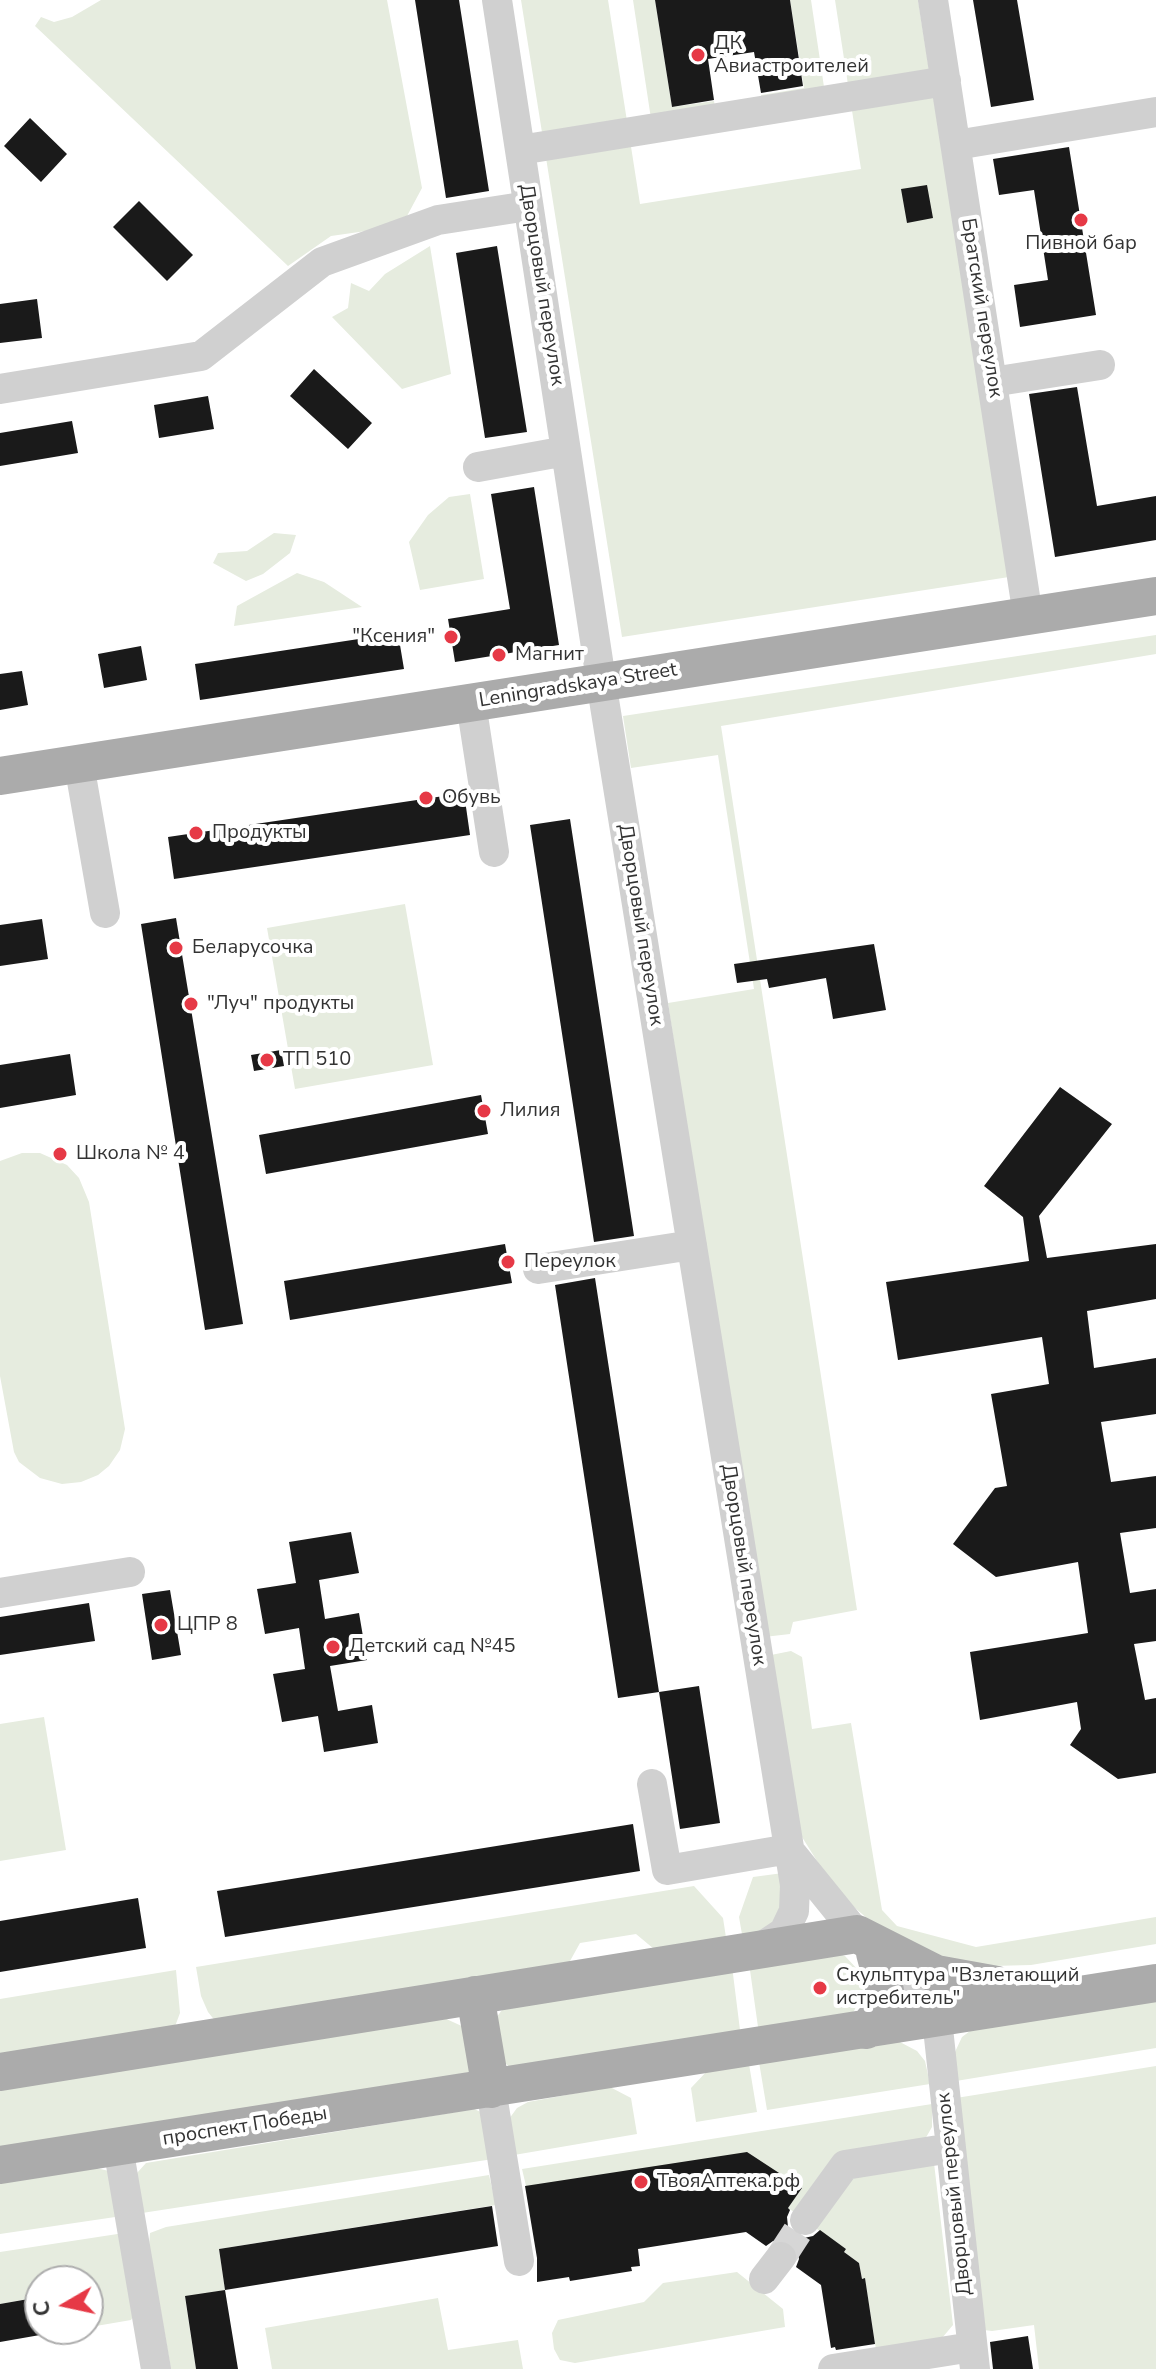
<!DOCTYPE html>
<meta charset="utf-8">
<style>
body{margin:0}
#map{position:relative;width:1156px;height:2369px;overflow:hidden;background:#fff;font-family:"Nunito Sans",sans-serif}
canvas{display:block}
.north{position:absolute;left:24px;top:2265px;width:80px;height:80px;box-sizing:border-box;background:#fff;border:2px solid #adadad;border-radius:50%;rotate:261deg;font-size:22px;font-weight:700;line-height:32px;text-align:center;color:#333}
.north::after{content:'';display:block;margin:auto;width:28px;height:36px;background:#e63946;clip-path:polygon(50% 0,100% 100%,50% 72%,0 100%)}
</style>
<div id="map">
<canvas width="1156" height="2369"></canvas>
<div class="north">С</div>
</div>
<script>
const ctx = document.querySelector('canvas').getContext('2d');
ctx.lineJoin = 'round';
function paint(path, color) { ctx.fillStyle = color; ctx.fill(path, 'evenodd'); }
const poly = rows => new Path2D(rows.map(r => 'M' + r).join(''));
function trace(path, color, width, dash) { ctx.strokeStyle = color; ctx.lineWidth = width; ctx.lineCap = dash ? 'butt' : 'round'; ctx.setLineDash(dash || []); ctx.stroke(path); }
function drawText(font, color, halo, rows, align = 'center') {
  ctx.font = font + ' "Nunito Sans",sans-serif'; ctx.lineWidth = 8; ctx.setLineDash([]); ctx.textBaseline = 'middle'; ctx.strokeStyle = halo; ctx.fillStyle = color; for (const [text, x, y, turn = 0] of rows) {
    ctx.save(); ctx.translate(x, y); ctx.rotate((+turn || 0) * Math.PI / 180); ctx.textAlign = isNaN(turn) ? turn : align; if (halo) ctx.strokeText(text, 0, 0); ctx.fillText(text, 0, 0); ctx.restore();
  }
}
paint(poly([
 [101,0,387,0,422,188,407,216,366,231,331,236,288,266,35,26,41,17,54,22,72,17],
 [521,0,608,0,640,204,861,169,835,0,918,0,1009,577,622,637],
 [633,0,655,0,672,107,714,101,718,122,653,132],
 [790,0,811,0,827,107,765,116,761,95,804,88],
 [430,246,451,374,402,389,332,317,348,308,351,283,369,291,385,274],
 [470,494,484,579,420,590,409,542,428,515,449,497],
 [274,533,296,535,290,553,263,574,246,581,213,563,218,553,247,551],
 [297,573,324,582,362,607,234,626,237,606],
 [1156,635,1156,654,721,726,857,1610,793,1622,790,1634,764,1637,668,1003,754,989,718,755,631,768,623,716],
 [405,904,433,1065,295,1089,267,928],
 [22,1153,40,1153,67,1165,79,1178,89,1202,125,1429,120,1450,109,1466,98,1475,81,1482,62,1484,40,1478,19,1462,14,1452,0,1376,0,1161],
 [791,1651,802,1657,812,1729,851,1723,882,1910,897,1926,976,1947,1156,1917,1156,1944,1031,1965,992,1966,966,1964,935,1954,877,1927,854,1907,822,1869,802,1837,766,1656],
 [44,1717,66,1850,0,1861,0,1724],
 [783,1873,786,1892,772,1925,743,1940,739,1917,753,1877],
 [694,1886,723,1918,727,1944,660,1954,636,1934,580,1943,565,1970,216,2022,208,2012,201,1996,196,1967],
 [834,1952,845,1956,859,1971,863,1992,854,2011,846,2018,759,2034,749,1963],
 [732,1966,741,2038,512,2069,505,2063,496,2018,502,2010],
 [176,1970,180,2013,174,2029,0,2062,0,1999],
 [1156,1995,1156,2048,956,2081,955,2052,962,2037,974,2028],
 [442,2017,466,2028,470,2072,0,2157,0,2088],
 [898,2041,917,2051,925,2061,930,2084,767,2110,759,2062],
 [749,2064,757,2112,696,2122,691,2088,708,2070],
 [1156,2066,1156,2369,1039,2369,1034,2325,992,2331,984,2330,956,2098],
 [610,2087,631,2098,637,2134,514,2155,509,2119,517,2108,528,2102],
 [932,2104,932,2127,924,2141,835,2158,797,2214,788,2208,802,2188,526,2186,522,2169],
 [474,2109,483,2113,493,2159,142,2213,137,2173,146,2163],
 [934,2163,953,2325,942,2338,876,2350,865,2279,862,2279,859,2263,844,2252,846,2249,811,2225,848,2173],
 [96,2168,109,2171,122,2216,0,2234,0,2183],
 [489,2175,496,2205,219,2249,225,2290,185,2297,196,2369,171,2369,149,2246,150,2233,166,2227],
 [124,2233,136,2312,131,2320,96,2326,88,2281,40,2281,40,2297,0,2304,0,2252],
 [737,2272,783,2309,785,2327,575,2363,560,2360,554,2349,552,2333,558,2320,644,2302,663,2283],
 [438,2298,448,2350,518,2340,523,2369,272,2369,265,2328]
]), '#e6ecdf');
paint(poly([
 [415,0,459,0,489,191,446,198],
 [655,0,790,0,803,86,761,93,754,52,708,59,714,100,672,107],
 [973,0,1017,0,1034,100,991,107],
 [30,118,67,154,41,182,4,146],
 [1069,147,1096,315,1020,327,1014,285,1048,280,1034,190,999,195,993,159],
 [927,185,933,218,907,223,901,189],
 [139,201,193,255,167,281,113,227],
 [497,246,527,432,485,438,456,253],
 [37,299,42,338,0,343,0,304],
 [314,369,372,423,348,449,290,396],
 [1077,387,1097,506,1156,496,1156,540,1055,557,1029,394],
 [208,396,214,429,159,438,154,405],
 [72,421,78,453,0,466,0,433],
 [534,487,559,645,455,662,448,619,510,609,491,494],
 [398,633,404,669,200,700,195,664],
 [141,646,147,680,104,688,98,654],
 [22,671,28,705,0,710,0,674],
 [464,793,470,835,174,879,168,837],
 [570,819,634,1236,594,1242,530,825],
 [176,918,243,1324,205,1330,141,924],
 [42,919,48,959,0,966,0,925],
 [874,944,886,1010,833,1019,826,978,769,988,767,979,737,983,734,964],
 [281,1050,284,1066,254,1071,251,1055],
 [70,1054,76,1095,0,1108,0,1065],
 [1060,1087,1112,1124,1039,1216,1047,1258,1156,1244,1156,1299,1087,1311,1094,1368,1156,1358,1156,1414,1101,1422,1111,1482,1156,1476,1156,1528,1120,1533,1130,1593,1156,1589,1156,1641,1134,1644,1145,1700,1156,1698,1156,1773,1118,1779,1070,1745,1081,1729,1077,1702,980,1720,970,1652,1088,1633,1078,1562,996,1577,953,1544,995,1488,1007,1486,991,1394,1049,1384,1042,1337,898,1360,886,1282,1029,1261,1023,1217,984,1186],
 [481,1095,488,1134,266,1174,259,1135],
 [505,1244,512,1283,290,1320,284,1281],
 [595,1278,659,1692,618,1698,555,1285],
 [351,1532,359,1573,319,1580,325,1619,359,1613,367,1660,330,1666,338,1711,372,1705,378,1743,324,1752,318,1716,282,1722,273,1674,305,1669,299,1628,265,1634,257,1589,296,1583,289,1542],
 [170,1590,181,1655,152,1660,142,1594],
 [89,1603,95,1641,0,1655,0,1617],
 [699,1686,720,1823,680,1829,659,1692],
 [633,1824,640,1871,225,1937,217,1891],
 [138,1898,146,1948,0,1972,0,1921],
 [747,2152,802,2188,788,2208,790,2210,787,2217,788,2227,794,2234,804,2238,813,2236,820,2230,846,2249,844,2252,859,2263,862,2279,865,2278,875,2344,836,2350,835,2347,831,2348,821,2285,796,2267,799,2259,797,2249,791,2242,783,2239,773,2241,766,2246,746,2232,638,2249,640,2266,631,2267,632,2271,570,2281,569,2277,537,2282,537,2258,525,2186],
 [492,2206,498,2246,225,2290,219,2249],
 [225,2290,238,2369,196,2369,185,2296],
 [40,2297,40,2335,0,2342,0,2304],
 [1028,2336,1033,2369,993,2369,990,2342]
]), '#1a1a1a');
trace(poly([
 [781,2257,805,2220]
]), '#d6d6d6', 30, [30, 15]);
trace(poly([
 [497,0,605,706,795,1885,794,1911,784,1932,757,1950],
 [933,0,1028,616],
 [956,145,1156,112],
 [520,150,946,81],
 [992,382,1100,365],
 [0,389,201,356,322,262,438,220,528,206],
 [478,467,566,451],
 [471,703,494,852],
 [79,764,105,913],
 [538,1269,692,1245],
 [0,1593,130,1572],
 [652,1784,667,1870,789,1849],
 [793,1855,857,1934,937,2019,975,2369],
 [491,2089,519,2261],
 [118,2147,156,2369],
 [805,2220,845,2165,951,2148],
 [764,2279,781,2257],
 [833,2369,972,2347]
]), '#d0d0d0', 30);
trace(poly([
 [0,776,1156,596],
 [475,1995,491,2089],
 [866,2030,879,2015,885,1991,875,1953],
 [0,2072,857,1934,936,1974,997,1985],
 [0,2165,1156,1983]
]), '#ababab', 38);
for (const [x, y, r, color] of [
 [698,55,8,"#e63946"],
 [1081,220,8,"#e63946"],
 [451,637,8,"#e63946"],
 [499,655,8,"#e63946"],
 [426,798,8,"#e63946"],
 [196,833,8,"#e63946"],
 [176,948,8,"#e63946"],
 [191,1004,8,"#e63946"],
 [267,1060,8,"#e63946"],
 [484,1111,8,"#e63946"],
 [60,1154,8,"#e63946"],
 [508,1262,8,"#e63946"],
 [161,1625,8,"#e63946"],
 [333,1647,8,"#e63946"],
 [820,1988,8,"#e63946"],
 [641,2182,8,"#e63946"]
]) { const dot = new Path2D(); dot.arc(x, y, r, 0, 2 * Math.PI); ctx.fillStyle = color; ctx.fill(dot); trace(dot, '#fff', 3); }
drawText('20px', '#333', '#fff', [
 ["ДК",714,44],
 ["Авиастроителей",714,67],
 ["Пивной бар",1081,244,"center"],
 ["\"Ксения\"",435,637,"right"],
 ["Магнит",515,655],
 ["Обувь",442,798],
 ["Продукты",212,833],
 ["Беларусочка",192,948],
 ["\"Луч\" продукты",207,1004],
 ["ТП 510",283,1060],
 ["Лилия",500,1111],
 ["Школа № 4",76,1154],
 ["Переулок",524,1262],
 ["ЦПР 8",177,1625],
 ["Детский сад №45",349,1647],
 ["Скульптура \"Взлетающий",836,1976],
 ["истребитель\"",836,1999],
 ["ТвояАптека.рф",657,2182]
], 'left');
drawText('20px', '#333', '#fff', [
 ["Дворцовый переулок",541,285,81],
 ["Братский переулок",981,308,81],
 ["Leningradskaya Street",578,686,-9],
 ["Дворцовый переулок",640,925,81],
 ["Дворцовый переулок",743,1565,81],
 ["проспект Победы",245,2127,-9],
 ["Дворцовый переулок",955,2194,-96]
]);
</script>
